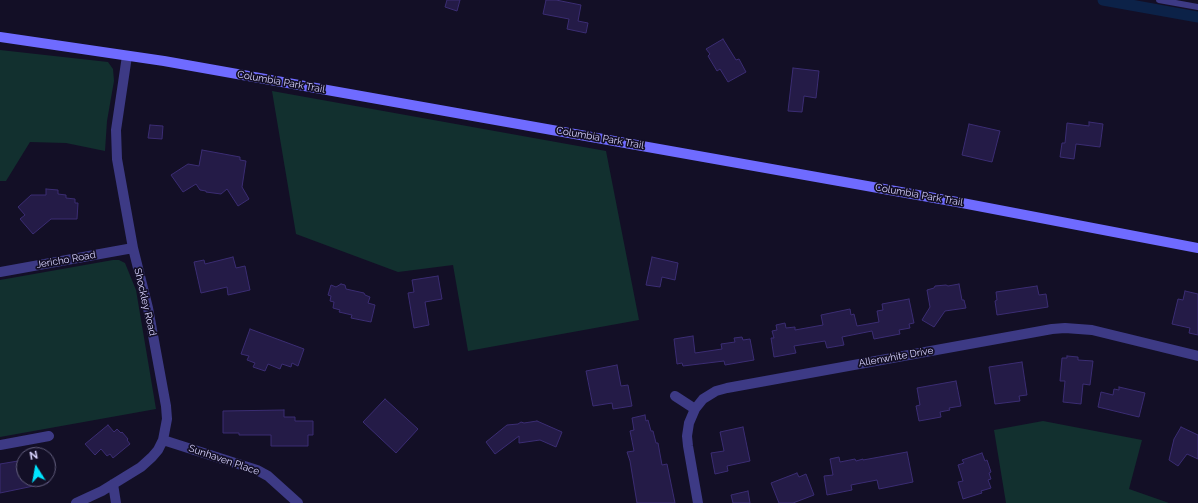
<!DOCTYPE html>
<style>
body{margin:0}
#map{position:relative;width:1198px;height:503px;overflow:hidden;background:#130f26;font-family:Raleway,sans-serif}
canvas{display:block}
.north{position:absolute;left:16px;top:447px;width:40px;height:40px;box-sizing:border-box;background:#130f26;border:1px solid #625e7d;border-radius:50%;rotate:349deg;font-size:11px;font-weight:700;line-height:16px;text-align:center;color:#d9d4ff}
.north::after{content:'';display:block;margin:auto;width:14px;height:18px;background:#00e5ff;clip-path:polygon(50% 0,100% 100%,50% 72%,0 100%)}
</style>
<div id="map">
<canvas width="1198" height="503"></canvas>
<div class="north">N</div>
</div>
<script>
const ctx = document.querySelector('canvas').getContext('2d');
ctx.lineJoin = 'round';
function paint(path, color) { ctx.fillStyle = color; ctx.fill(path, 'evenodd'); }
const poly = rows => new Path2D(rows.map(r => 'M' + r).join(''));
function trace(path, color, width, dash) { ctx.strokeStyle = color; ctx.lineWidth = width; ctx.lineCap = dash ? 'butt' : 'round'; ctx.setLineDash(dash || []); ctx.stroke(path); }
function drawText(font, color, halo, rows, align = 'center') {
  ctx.font = font + ' Raleway,sans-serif'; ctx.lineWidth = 3.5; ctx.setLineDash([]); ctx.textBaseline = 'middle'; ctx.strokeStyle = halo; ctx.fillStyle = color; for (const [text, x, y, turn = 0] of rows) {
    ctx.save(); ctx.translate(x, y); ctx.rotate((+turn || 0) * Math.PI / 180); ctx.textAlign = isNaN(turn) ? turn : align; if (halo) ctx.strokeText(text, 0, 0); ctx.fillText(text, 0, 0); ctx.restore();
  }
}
paint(poly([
 [0,50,108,62,113,69,114,81,107,121,105,151,66,143,30,142,6,181,0,181],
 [272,91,606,151,639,320,468,351,453,265,398,272,296,234],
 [113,260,119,260,125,263,136,290,156,409,0,437,0,280],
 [1043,421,1142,440,1129,489,1169,503,1006,503,994,430]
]), '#12302f');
trace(poly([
 [1103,0,1198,17]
]), '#0c2248', 11);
const building = poly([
 [447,0,460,0,457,11,445,7,447,0],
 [546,0,556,0,581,5,578,21,588,23,586,33,567,29,569,19,543,14,546,0],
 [723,39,736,60,739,59,746,72,728,82,720,69,717,71,708,56,710,54,706,49,723,39],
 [793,68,819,71,816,98,804,96,802,112,788,111,793,68],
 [1089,122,1103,124,1100,147,1076,144,1074,159,1060,157,1062,143,1065,143,1067,123,1089,126,1089,122],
 [969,124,1000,131,992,162,962,155,969,124],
 [150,125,163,126,162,139,148,138,150,125],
 [202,150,240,157,240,160,246,161,242,187,249,199,238,206,227,189,221,194,206,192,206,191,200,190,196,184,183,192,171,175,188,164,199,166,202,150],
 [46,189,58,190,58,194,66,195,66,198,75,199,75,203,78,203,77,219,51,219,33,234,20,219,25,215,18,207,31,195,46,195,46,189],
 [233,257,236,268,245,266,250,290,228,295,227,287,201,293,194,262,204,260,205,264,233,257],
 [652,257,678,263,675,280,662,277,660,287,646,285,652,257],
 [438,276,442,299,425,302,429,325,414,328,408,293,414,292,412,280,438,276],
 [341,284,345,285,346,289,364,293,365,295,370,297,368,303,375,305,371,322,351,318,352,315,339,312,340,310,333,308,334,302,330,301,331,296,328,295,331,285,336,287,341,284],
 [959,284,962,300,964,300,966,308,945,311,934,327,922,320,930,307,927,290,934,288,935,286,946,285,948,286,959,284],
 [1037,286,1039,295,1046,294,1048,307,997,315,995,301,997,300,996,292,1037,286],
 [1185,291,1198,294,1198,335,1189,333,1190,328,1172,324,1178,299,1183,300,1185,291],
 [909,299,914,323,909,324,910,328,899,330,900,334,874,339,872,331,842,337,844,345,827,348,825,341,794,346,796,353,774,357,771,338,774,338,772,331,777,330,776,325,785,323,786,328,795,327,795,330,823,325,821,315,850,309,851,315,854,314,857,326,879,322,877,311,883,310,882,304,909,299],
 [250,329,304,349,298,366,292,363,291,367,282,364,280,369,268,364,265,371,253,367,255,363,247,360,249,356,241,354,250,329],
 [693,336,695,353,722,349,721,344,735,342,734,338,742,337,743,340,750,339,754,360,725,365,724,361,683,366,682,363,677,364,674,339,693,336],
 [1067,356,1078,357,1078,360,1093,361,1090,385,1083,384,1081,404,1063,402,1065,381,1060,381,1062,358,1067,358,1067,356],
 [1022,362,1027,395,1019,396,1020,401,995,404,989,367,1022,362],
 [617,365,621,386,628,385,632,406,613,409,612,403,593,406,586,371,617,365],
 [956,381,961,406,949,408,950,410,940,412,941,417,919,421,916,406,920,405,917,388,956,381],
 [1119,387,1145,393,1139,417,1098,407,1101,392,1113,395,1114,389,1119,390,1119,387],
 [385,399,418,429,396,453,363,422,385,399],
 [284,410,284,417,295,417,295,421,313,421,313,435,308,435,308,446,271,446,271,435,239,435,239,433,223,433,223,411,284,410],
 [645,415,646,421,648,420,651,431,653,431,656,443,658,443,662,465,667,464,675,503,637,503,630,461,627,452,634,451,630,431,634,430,632,418,645,415],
 [537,421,562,432,556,447,540,440,519,443,519,436,495,454,486,442,507,425,518,424,521,422,524,423,537,421],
 [108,425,114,432,117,429,121,433,122,432,128,439,127,440,130,444,113,458,110,454,107,456,101,449,95,455,85,444,108,425],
 [743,427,750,461,727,466,728,471,715,474,711,453,724,451,720,432,743,427],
 [1181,427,1198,435,1198,459,1187,454,1178,466,1169,460,1174,439,1181,427],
 [907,452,913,482,879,489,877,480,851,485,852,490,827,495,824,476,833,475,830,459,839,457,840,462,855,459,856,461,863,459,863,460,907,452],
 [982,453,985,461,987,460,991,472,989,473,991,479,988,480,991,488,981,491,982,493,963,499,958,482,963,481,958,465,964,463,962,460,982,453],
 [24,460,24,479,48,479,48,483,0,493,0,464,24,460],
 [797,473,799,477,806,474,814,495,793,503,779,503,771,483,797,473],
 [748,491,750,503,733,503,731,495,748,491]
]);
paint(building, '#241b47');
trace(building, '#3b2d73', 1);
trace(poly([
 [1159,0,1198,7]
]), '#3d3a85', 6);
trace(poly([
 [0,272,133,248],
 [675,396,695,409],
 [163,440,257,470,268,476,298,503],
 [0,445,49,436],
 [113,484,116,503],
 [76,503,102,491,141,467,152,457,158,450,163,440,167,419,166,406,148,308,133,248,117,159,116,130,127,56],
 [698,503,688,446,687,436,689,423,695,409,703,399,716,391,727,388,1052,329,1065,328,1092,330,1198,356]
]), '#3d3a85', 10);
trace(poly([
 [0,37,164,61,957,202,1198,248]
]), '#6f6bff', 10);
drawText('10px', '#d9d4ff', '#130f26', [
 ["Columbia Park Trail",281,82,10],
 ["Columbia Park Trail",600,138,10],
 ["Columbia Park Trail",919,195,10],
 ["Jericho Road",66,260,-10],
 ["Shockley Road",145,302,77],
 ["Allenwhite Drive",896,357,-10],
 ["Sunhaven Place",224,460,19]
]);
</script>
